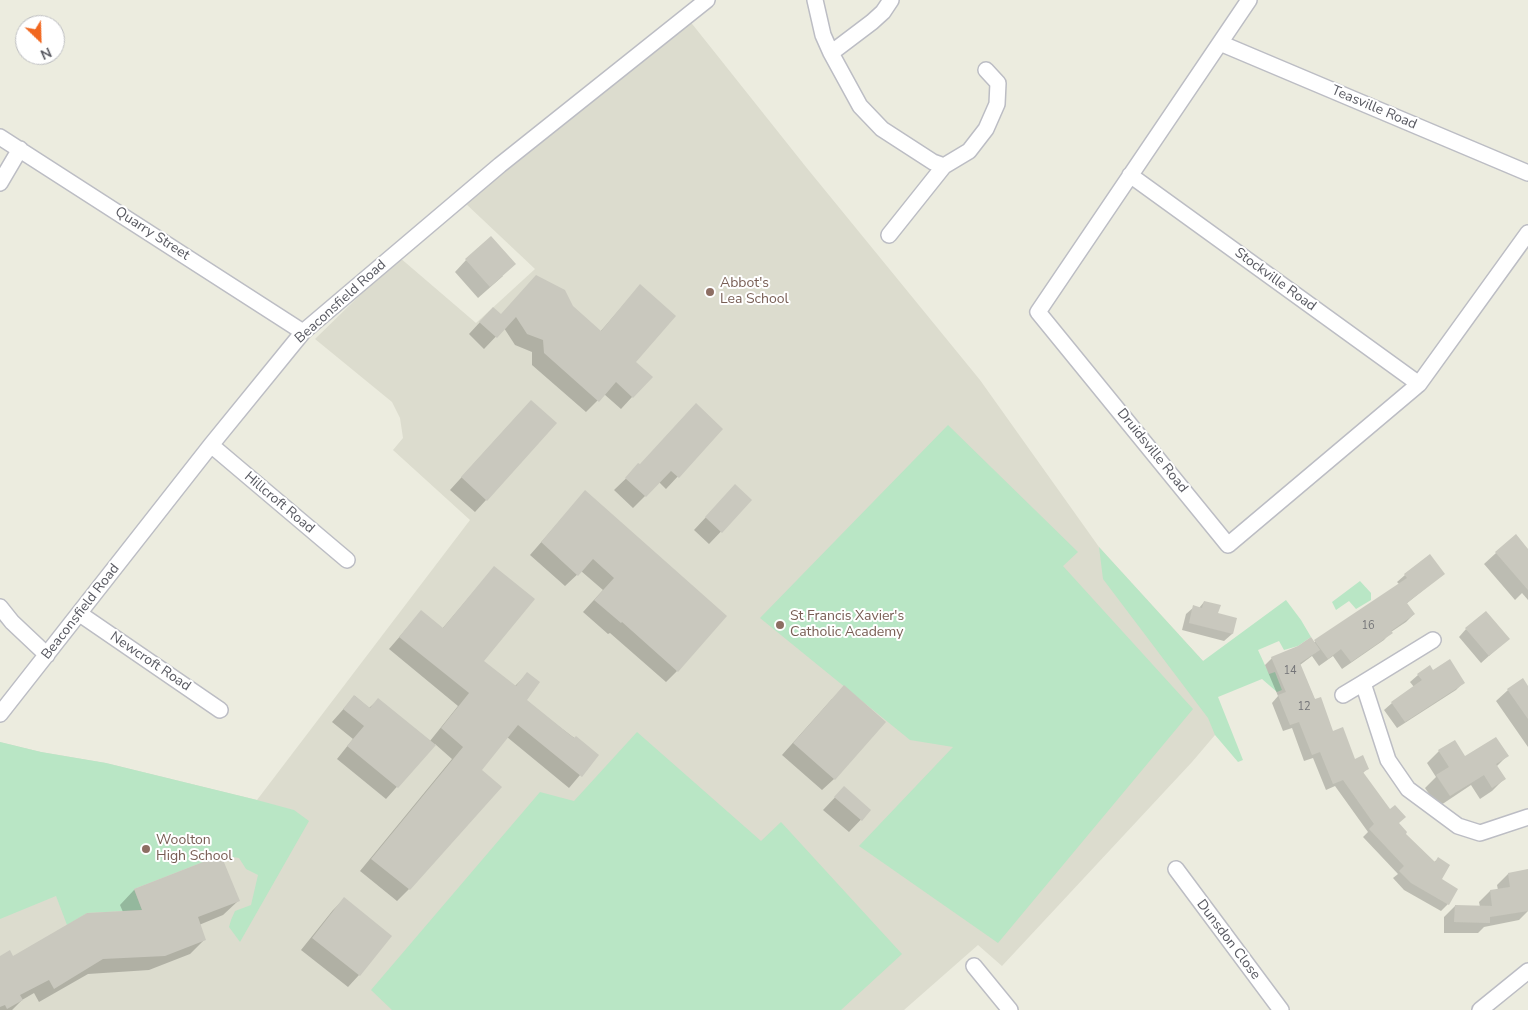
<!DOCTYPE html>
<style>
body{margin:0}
#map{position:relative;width:1528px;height:1010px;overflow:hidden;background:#ececdf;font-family:"Nunito Sans",sans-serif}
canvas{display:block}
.north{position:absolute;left:15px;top:15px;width:50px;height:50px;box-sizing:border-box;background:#fff;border:1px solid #bcbdc0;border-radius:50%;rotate:156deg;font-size:14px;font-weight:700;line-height:20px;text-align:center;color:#585961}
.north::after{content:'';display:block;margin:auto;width:18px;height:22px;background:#f1671f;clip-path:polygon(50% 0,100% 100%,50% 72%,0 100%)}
</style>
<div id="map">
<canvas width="1528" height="1010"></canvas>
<div class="north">N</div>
</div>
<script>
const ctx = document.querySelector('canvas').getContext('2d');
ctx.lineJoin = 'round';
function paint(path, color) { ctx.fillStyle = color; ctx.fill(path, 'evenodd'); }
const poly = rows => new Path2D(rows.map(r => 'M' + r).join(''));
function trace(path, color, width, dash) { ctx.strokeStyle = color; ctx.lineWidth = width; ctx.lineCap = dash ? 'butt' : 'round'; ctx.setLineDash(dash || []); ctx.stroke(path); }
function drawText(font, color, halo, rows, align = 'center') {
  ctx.font = font + ' "Nunito Sans",sans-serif'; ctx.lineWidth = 4; ctx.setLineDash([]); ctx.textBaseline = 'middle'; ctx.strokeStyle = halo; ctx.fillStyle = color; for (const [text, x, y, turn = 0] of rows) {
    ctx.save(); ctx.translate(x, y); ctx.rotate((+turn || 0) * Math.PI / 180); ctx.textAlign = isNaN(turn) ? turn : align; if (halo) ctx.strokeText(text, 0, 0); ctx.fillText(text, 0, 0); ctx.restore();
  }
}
paint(poly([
 [689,20,806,167,980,380,1099,547,1203,661,1217,697,1215,735,1192,762,1002,966,978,945,904,1010,0,1010,0,742,41,752,106,763,257,800,470,520,393,450,403,438,400,418,392,402,315,339,399,257,476,323,535,269,464,202]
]), '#dcdcce');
paint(poly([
 [948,425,1078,552,1063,566,1193,709,998,943,859,846,953,747,910,740,760,618],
 [1099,547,1203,661,1286,600,1301,620,1311,637,1298,646,1284,650,1279,641,1258,650,1269,674,1275,672,1282,690,1277,692,1262,679,1218,697,1243,760,1238,762,1215,735,1208,718,1103,579],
 [1360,581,1371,593,1371,600,1356,609,1349,601,1336,610,1332,602],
 [637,732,761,841,781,822,902,954,841,1010,392,1010,371,990,540,792,574,801],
 [0,742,41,752,106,763,257,800,294,810,309,821,240,942,229,927,231,920,235,911,251,905,258,875,246,869,239,858,221,855,134,889,142,910,87,913,67,925,56,896,0,919]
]), '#b9e6c5');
paint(poly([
 [466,260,503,276,478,298,455,272],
 [640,286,632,397,621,409,604,394,586,412,532,365,532,352,515,345,504,328,484,349,469,334,481,321,500,316,572,307,600,332],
 [520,413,486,500,475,512,450,490],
 [722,429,666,489,659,482,633,508,614,490,639,466],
 [735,486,751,500,709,544,694,530],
 [585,492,677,671,666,682,610,633,608,634,583,612,603,590,581,571,565,586,530,555],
 [1528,551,1528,600,1522,593,1515,600,1484,564,1496,553],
 [494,568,482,661,514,687,527,674,525,701,597,755,569,788,507,737,480,770,409,889,397,901,360,871,452,759,435,744,386,799,337,759,353,739,332,722,355,696,369,708,378,700,430,741,458,706,389,649,421,612,442,629],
 [1443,574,1406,604,1414,614,1406,622,1391,632,1384,640,1342,669,1333,656,1319,666,1312,656,1300,665,1315,700,1333,732,1354,760,1367,769,1363,773,1404,834,1434,862,1438,859,1440,880,1456,889,1448,904,1441,911,1404,890,1393,878,1398,874,1363,837,1368,832,1335,786,1326,790,1313,758,1304,761,1292,728,1283,731,1272,703,1278,696,1265,665,1272,658,1313,643,1399,584,1397,582,1405,575],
 [1204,602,1217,614,1235,619,1232,634,1224,641,1182,630,1186,614,1194,607,1199,608],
 [1466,629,1500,646,1481,663,1459,637],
 [1433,672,1464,682,1456,690,1397,728,1384,710,1392,703,1414,687,1410,682,1418,675],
 [1528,688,1528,747,1496,701,1508,690],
 [832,699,834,779,822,790,782,755],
 [1439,751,1465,758,1507,756,1496,767,1504,779,1492,791,1480,799,1471,785,1438,807,1425,788,1436,777,1427,763],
 [844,788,870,810,849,832,823,810],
 [221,857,238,901,223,915,199,925,205,939,190,954,149,970,88,974,39,1002,34,993,22,1000,12,1010,0,1010,0,957,13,958,123,912,120,905,134,890],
 [1528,870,1528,911,1519,920,1484,927,1478,933,1444,933,1444,917,1455,906,1480,907,1479,902,1490,891,1498,890,1497,885,1508,874],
 [344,899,390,936,359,975,348,987,301,950,333,910]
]), '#0003');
paint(poly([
 [491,236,516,264,490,287,465,259],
 [536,275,565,290,573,306,601,331,640,284,676,316,636,362,653,377,633,398,616,382,599,402,544,353,543,340,527,334,516,317,497,338,479,322,493,307,501,314],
 [531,400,557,423,487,501,461,477],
 [696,403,723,429,679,478,671,471,646,497,625,478,638,463,640,464],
 [735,484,752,500,722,533,705,517],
 [585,490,727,616,678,672,622,622,621,623,594,600,614,578,593,559,578,576,541,542],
 [1516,534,1528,549,1528,590,1495,552],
 [1430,554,1445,574,1407,603,1415,614,1391,631,1393,633,1351,662,1341,649,1328,659,1314,640,1407,578,1404,574],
 [494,566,535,599,484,661,516,686,527,672,540,682,527,700,574,738,576,736,599,755,582,777,518,725,482,770,502,787,410,890,371,859,463,747,441,728,469,693,399,637,421,610,443,628],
 [1204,601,1221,605,1218,613,1237,618,1233,634,1189,623,1193,605,1202,608],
 [1486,611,1510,639,1489,656,1465,628],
 [1311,637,1320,650,1300,663,1315,699,1321,697,1333,731,1343,727,1355,759,1363,755,1369,769,1363,772,1390,809,1395,805,1406,817,1399,823,1407,832,1406,834,1435,862,1438,857,1450,865,1442,879,1458,889,1449,905,1411,883,1399,871,1404,866,1369,829,1374,824,1343,780,1333,784,1320,752,1312,755,1299,722,1290,725,1278,695,1286,692,1271,657,1298,646],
 [1450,659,1465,683,1405,722,1391,702,1422,680,1417,674,1430,665,1433,670],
 [1523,678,1528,686,1528,719,1507,689],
 [844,685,886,722,835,780,793,743],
 [354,695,370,708,378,698,436,745,398,788,347,746,364,726,343,709],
 [1496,737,1509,756,1496,764,1506,779,1492,788,1484,775,1450,796,1436,775,1449,767,1438,750,1455,740,1465,756],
 [844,786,871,810,862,821,834,797],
 [221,855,240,901,198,917,206,940,165,956,103,959,54,989,49,980,20,995,23,1000,7,1009,5,1005,0,1007,0,956,10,950,13,956,87,913,142,910,134,889],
 [1528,869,1528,911,1490,917,1490,923,1454,922,1455,905,1492,906,1490,890,1510,887,1508,873],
 [344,897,392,936,360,976,312,938]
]), '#c9c8be');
const street = poly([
 [815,0,823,35,831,53,860,106,882,129,933,162,944,166,969,151,986,129,997,104,998,83,986,70],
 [1249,0,1038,312,1228,545,1419,384,1528,233],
 [1220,43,1528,173],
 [831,53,872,22,883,12,891,0],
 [0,137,303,332],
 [1130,175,1419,384],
 [0,183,20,149],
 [889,235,944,166],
 [211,445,347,560],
 [0,607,12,622,47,655],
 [80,614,220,710],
 [1433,640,1363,683,1388,760,1408,789,1458,826,1480,833,1528,817],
 [1343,695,1363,683],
 [0,714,211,445,303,332,500,165,707,0],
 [1176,869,1281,1010],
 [974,966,1010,1010],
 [1480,1010,1528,971]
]);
trace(street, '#bcbdc4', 18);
trace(street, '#fff', 15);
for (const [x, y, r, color] of [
 [710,292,5,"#8d6e63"],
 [780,625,5,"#8d6e63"],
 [146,849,5,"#8d6e63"]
]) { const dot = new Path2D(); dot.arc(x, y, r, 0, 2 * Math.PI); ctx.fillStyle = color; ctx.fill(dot); trace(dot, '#fff', 2); }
drawText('11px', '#747578', null, [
 ["16",1368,626],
 ["14",1290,671],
 ["12",1304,707]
]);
drawText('14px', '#585961', '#fff', [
 ["Teasville Road",1374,108,23],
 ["Quarry Street",152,234,33],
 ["Stockville Road",1275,280,36],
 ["Beaconsfield Road",341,302,-42],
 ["Druidsville Road",1152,451,51],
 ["Hillcroft Road",279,503,40],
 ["Beaconsfield Road",81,612,-52],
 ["Newcroft Road",150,662,34],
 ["Dunsdon Close",1228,940,53]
]);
drawText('14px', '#785e54', '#fff', [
 ["Abbot's",720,284],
 ["Lea School",720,300],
 ["St Francis Xavier's",790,617],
 ["Catholic Academy",790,633],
 ["Woolton",156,841],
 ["High School",156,857]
], 'left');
</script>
